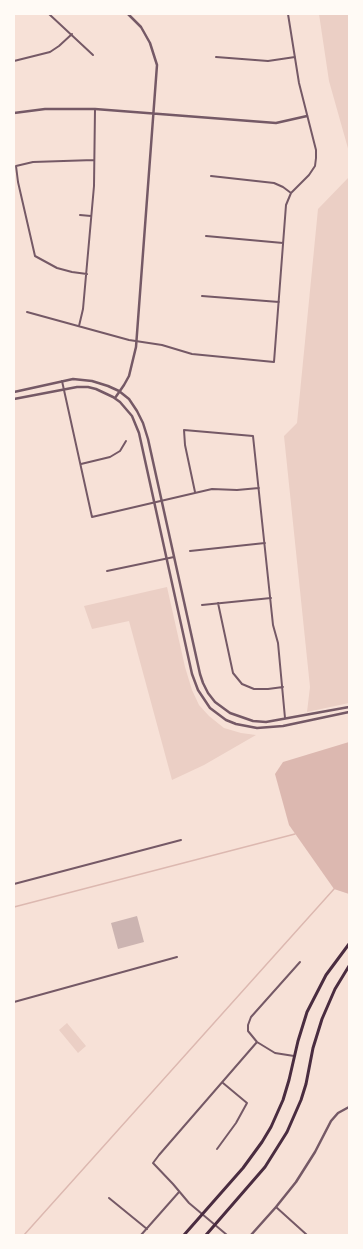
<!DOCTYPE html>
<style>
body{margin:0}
#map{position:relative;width:363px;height:1249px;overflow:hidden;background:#f7e1d7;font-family:"Space Grotesk",sans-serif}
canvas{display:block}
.frame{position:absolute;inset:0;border:15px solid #fffaf5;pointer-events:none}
</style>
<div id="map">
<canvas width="363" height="1249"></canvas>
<div class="frame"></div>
</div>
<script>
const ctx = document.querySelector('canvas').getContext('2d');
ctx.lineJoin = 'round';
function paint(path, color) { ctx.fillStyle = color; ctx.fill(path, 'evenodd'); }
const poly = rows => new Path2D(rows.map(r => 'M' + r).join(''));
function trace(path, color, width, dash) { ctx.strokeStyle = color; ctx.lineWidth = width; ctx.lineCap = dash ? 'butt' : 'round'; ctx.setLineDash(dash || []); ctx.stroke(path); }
paint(poly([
 [319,14,349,14,349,152,329,81],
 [349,177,349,703,307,712,310,687,284,436,297,423,318,209],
 [167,587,185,667,192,690,199,705,209,716,224,728,241,733,256,735,204,765,172,780,129,621,92,629,84,606],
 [67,1023,86,1046,78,1053,59,1030]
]), '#ebcfc5');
paint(poly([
 [349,742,349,894,334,889,289,825,275,774,283,762]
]), '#dcb8b0');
trace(poly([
 [14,907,295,834],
 [24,1235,334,889]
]), '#dcb8b0', 1.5);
paint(poly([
 [137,916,144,942,118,949,111,923]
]), '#ccb4b1');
trace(poly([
 [49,14,93,55],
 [216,57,268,61,295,57],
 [14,61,50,52,59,46,72,34],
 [211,176,274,183,283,187,291,193],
 [80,215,91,216],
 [206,236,283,243],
 [87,274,72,272,57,268,35,256,18,182,16,166,33,162,94,160],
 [202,296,279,302],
 [27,312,129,340,162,345,192,354,274,362,286,205,291,193,309,175,315,166,316,158,316,150,299,83,288,14],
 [79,326,83,309,94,186,95,109],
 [62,381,92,517,212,489,237,490,259,488],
 [81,464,110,457,120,451,126,441],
 [195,492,185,445,184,430,253,436,273,625,278,643,285,718],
 [190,551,265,543],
 [107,571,174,557],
 [218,603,233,673,242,684,254,689,268,689,283,687],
 [202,605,271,598],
 [14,884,181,840],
 [14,1002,177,957],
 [294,1056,275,1053,257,1042,248,1031,248,1025,251,1017,300,962],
 [217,1149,236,1123,247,1103,223,1083],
 [109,1198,147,1229],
 [276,1207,307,1235],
 [141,1235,179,1192],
 [227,1235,189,1203,173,1184,153,1163,159,1155,257,1042]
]), '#755966', 2);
trace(poly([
 [14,113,45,109,95,109,276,123,307,116],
 [14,392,73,379,92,381,108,386,119,391,129,399,137,411,143,423,148,439,200,674,203,683,208,693,215,702,230,713,253,721,266,722,349,707],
 [115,398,124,385,129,376,136,347,157,65,150,43,141,27,128,14],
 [14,399,77,387,88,387,96,389,113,397,120,402,132,416,139,433,192,674,198,690,210,708,226,720,236,724,257,728,283,726,349,712],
 [251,1235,276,1207,296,1182,315,1152,331,1121,338,1113,349,1107]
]), '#755966', 2.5);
trace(poly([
 [184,1235,243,1168,262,1142,271,1127,283,1100,289,1080,298,1041,307,1012,326,975,349,944],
 [206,1235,265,1167,287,1132,301,1100,306,1084,313,1048,322,1019,335,989,349,966]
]), '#4a2c40', 3);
</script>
